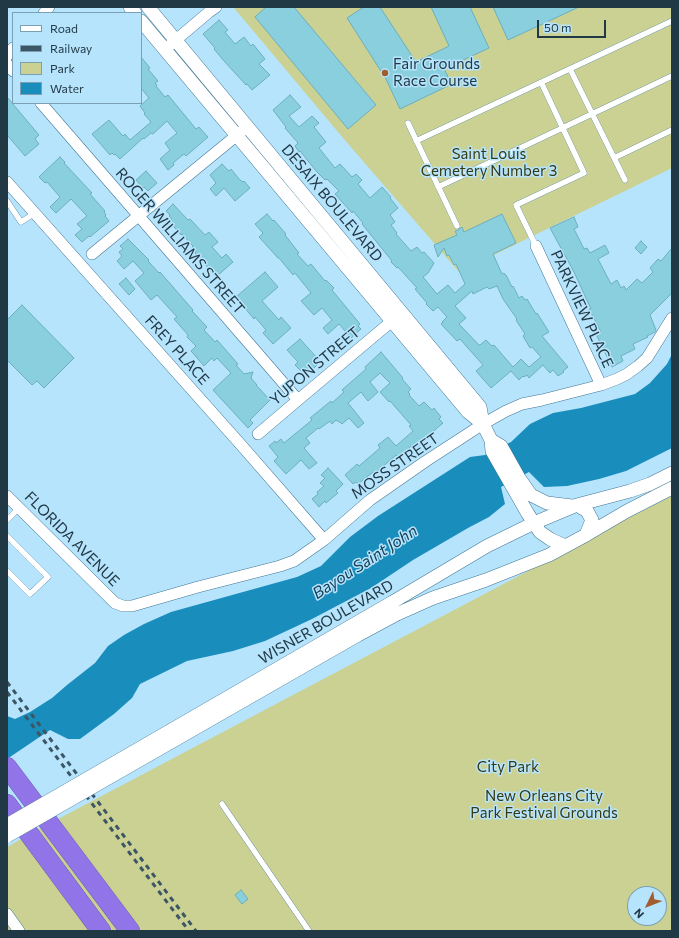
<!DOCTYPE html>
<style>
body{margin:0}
#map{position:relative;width:679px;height:938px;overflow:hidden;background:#b7e4fd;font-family:Commissioner,sans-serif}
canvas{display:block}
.frame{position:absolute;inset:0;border:8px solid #213945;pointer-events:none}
.legend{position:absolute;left:12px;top:12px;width:130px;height:92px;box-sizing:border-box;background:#b7e4fd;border:1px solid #7ba0b3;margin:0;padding:5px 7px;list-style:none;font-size:12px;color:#213945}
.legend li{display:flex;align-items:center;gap:8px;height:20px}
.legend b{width:20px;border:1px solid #7ba0b3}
.north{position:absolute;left:627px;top:886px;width:40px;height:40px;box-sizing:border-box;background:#b7e4fd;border:1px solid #7ba0b3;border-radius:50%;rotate:227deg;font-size:11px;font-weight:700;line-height:16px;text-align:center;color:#213945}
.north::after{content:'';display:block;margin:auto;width:14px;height:18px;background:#a25d2f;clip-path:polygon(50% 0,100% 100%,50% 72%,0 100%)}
.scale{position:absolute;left:537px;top:20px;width:69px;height:18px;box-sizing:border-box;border:2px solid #213945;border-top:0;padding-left:5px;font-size:12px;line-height:14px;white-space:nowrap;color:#213945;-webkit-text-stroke:3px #b7e4fd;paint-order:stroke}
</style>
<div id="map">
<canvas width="679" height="938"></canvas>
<div class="frame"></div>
<ul class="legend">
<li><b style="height:5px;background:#fff"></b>Road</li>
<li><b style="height:5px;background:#3b5665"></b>Railway</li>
<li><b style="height:11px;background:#cbd192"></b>Park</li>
<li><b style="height:11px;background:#198dbc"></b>Water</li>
</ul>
<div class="north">N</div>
<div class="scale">50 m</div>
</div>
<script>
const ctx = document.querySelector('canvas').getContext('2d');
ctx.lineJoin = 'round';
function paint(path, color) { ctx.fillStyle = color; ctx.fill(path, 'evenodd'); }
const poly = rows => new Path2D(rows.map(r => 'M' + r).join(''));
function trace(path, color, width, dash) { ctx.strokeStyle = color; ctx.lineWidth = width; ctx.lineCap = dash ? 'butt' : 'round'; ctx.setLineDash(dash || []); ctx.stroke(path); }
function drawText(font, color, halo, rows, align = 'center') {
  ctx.font = font + ' Commissioner,sans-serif'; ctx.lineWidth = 3; ctx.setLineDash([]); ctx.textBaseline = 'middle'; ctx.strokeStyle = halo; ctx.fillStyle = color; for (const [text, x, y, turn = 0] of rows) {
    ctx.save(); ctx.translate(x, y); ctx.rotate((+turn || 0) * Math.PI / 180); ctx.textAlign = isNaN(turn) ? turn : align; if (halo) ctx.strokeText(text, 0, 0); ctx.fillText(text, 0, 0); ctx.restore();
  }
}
paint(poly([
 [235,7,672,7,672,168,459,272,343,138,234,8],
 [672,495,672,931,7,931,7,847,39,829],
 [635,894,659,894,659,918,635,918]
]), '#cbd192');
paint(poly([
 [672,354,672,448,626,471,599,479,567,486,544,487,529,472,501,487,505,504,489,517,468,528,413,560,371,588,312,619,265,641,233,651,187,661,140,684,132,698,114,714,80,739,68,739,50,730,7,759,7,716,15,719,30,712,52,698,67,685,95,663,108,646,124,635,144,624,171,612,297,577,321,566,350,537,378,516,470,457,485,455,511,442,530,424,553,413,581,408,635,394,650,383,667,364]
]), '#198dbc');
const building = poly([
 [266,7,294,7,376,105,348,129,255,17,266,7],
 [364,7,380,7,416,62,449,46,431,7,470,7,489,48,444,69,452,84,400,109,386,79,347,18,364,7],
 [493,7,579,7,508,40,493,7],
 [219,20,228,30,225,32,235,44,244,37,251,46,253,44,265,59,259,64,270,75,252,90,247,84,246,85,224,61,214,49,215,48,203,34,219,20],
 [141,57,150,68,148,69,158,81,155,83,157,85,156,86,165,97,168,95,196,129,199,127,208,137,186,156,184,154,173,163,174,165,168,170,160,159,170,150,165,143,177,133,167,121,153,134,151,133,144,139,143,138,120,159,115,154,114,155,112,153,110,155,92,134,109,120,123,136,125,134,130,140,151,122,144,114,145,113,140,106,149,98,141,88,141,57],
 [290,95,301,107,289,116,299,127,312,116,319,123,314,127,326,142,319,148,335,168,340,164,352,177,356,174,362,180,358,184,370,198,382,187,391,197,390,198,398,208,390,215,395,222,391,225,397,233,396,234,411,251,417,247,422,253,424,252,434,263,428,273,423,277,437,294,448,285,455,293,465,284,456,264,454,265,449,255,447,256,444,248,438,257,434,245,457,235,455,231,458,230,462,227,464,232,502,214,516,243,493,254,502,274,504,273,505,275,506,275,512,287,513,286,519,298,522,296,525,300,527,299,536,314,537,313,549,332,542,336,568,367,563,371,564,372,558,376,553,370,550,373,543,365,529,378,527,375,524,377,523,376,519,380,511,371,491,388,476,371,483,365,460,339,457,341,441,324,443,323,442,322,447,317,438,307,433,311,426,304,427,303,415,289,417,288,398,267,397,268,391,262,392,261,362,224,363,223,353,211,352,213,335,194,339,191,327,179,325,180,317,172,300,151,299,152,295,146,298,143,285,128,286,127,273,110,290,95],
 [497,286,503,299,517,319,516,320,525,334,523,336,530,348,532,347,541,357,529,367,521,359,513,367,494,345,492,346,486,340,480,345,479,345,459,324,466,318,455,306,472,291,473,294,487,287,489,289,497,286],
 [7,97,39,135,35,139,39,144,25,156,7,135,7,97],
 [60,157,65,162,64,163,92,193,90,194,105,211,104,212,106,215,105,216,109,221,90,237,89,236,82,242,75,235,82,229,77,224,87,216,71,199,56,213,50,207,60,197,47,182,45,183,39,177,42,174,60,157],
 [222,164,229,171,231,169,239,179,243,182,244,181,250,188,235,201,224,188,216,196,210,189,216,183,210,175,222,164],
 [146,171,157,183,148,191,144,187,143,188,136,180,146,171],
 [173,204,188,220,190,219,205,235,209,232,218,242,212,247,222,258,226,254,233,262,216,277,195,253,196,252,192,247,193,246,182,234,181,235,169,221,172,219,169,216,170,215,166,211,173,204],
 [267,214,273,221,274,220,286,234,285,235,299,253,297,254,308,266,311,264,325,281,326,280,334,288,332,290,360,324,358,326,361,329,351,338,339,324,328,334,323,328,332,320,322,308,314,315,301,301,311,293,295,273,293,275,279,258,278,258,259,237,263,233,255,224,267,214],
 [574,217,578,227,574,229,584,249,587,248,590,253,605,245,609,253,598,259,611,284,617,280,621,288,624,286,626,290,637,279,642,283,653,272,650,268,658,259,661,261,672,248,672,293,650,315,656,330,655,332,647,336,648,337,633,344,635,349,621,356,623,361,612,367,596,334,601,332,589,309,591,309,574,272,550,228,574,217],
 [128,239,149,260,148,261,159,273,160,272,193,310,192,311,207,327,204,330,215,342,217,340,238,364,236,365,244,374,253,372,251,378,257,385,256,385,270,400,250,420,253,423,248,428,213,390,231,373,217,358,214,361,212,358,204,366,191,351,196,346,187,337,188,335,174,319,177,317,157,295,151,300,135,281,144,273,133,261,124,269,117,261,122,256,119,252,123,249,120,246,128,239],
 [641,241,647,247,641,254,635,248,641,241],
 [265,272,278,287,262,301,279,320,281,317,291,328,273,344,263,333,266,330,255,317,254,319,239,301,240,301,236,297,265,272],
 [126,278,135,289,129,295,119,284,126,278],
 [22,305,74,358,44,388,37,381,32,385,7,360,7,320,22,305],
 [300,339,318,359,316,360,319,363,309,373,305,368,301,371,295,365,298,362,287,350,300,339],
 [381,352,403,378,402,379,411,389,408,392,410,394,409,395,419,406,424,402,432,410,434,408,441,417,439,419,443,423,429,435,431,436,417,447,414,445,412,447,411,446,398,458,396,455,378,471,378,470,374,473,373,472,358,484,356,482,353,484,345,475,357,464,359,466,380,448,378,445,388,437,396,446,413,431,409,426,411,425,390,401,389,402,380,392,390,383,380,373,370,382,378,392,368,401,361,392,348,403,364,423,358,428,349,418,342,424,340,422,339,422,336,420,332,424,330,421,319,429,318,428,306,438,310,443,304,448,317,463,309,469,301,460,286,474,274,461,278,457,269,446,275,441,276,443,281,439,284,443,312,420,310,418,331,401,332,403,344,392,342,390,366,369,365,367,381,352],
 [328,468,343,484,336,491,338,493,326,503,325,501,319,507,312,499,318,494,317,492,324,486,320,483,325,478,321,475,328,468],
 [241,890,248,899,242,904,235,895,241,890]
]);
paint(building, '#8acfdd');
trace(building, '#6bafbe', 1);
const service = poly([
 [570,69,625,180],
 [408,123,457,226],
 [416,141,672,21],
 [614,158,672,130],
 [438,187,672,76],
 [7,201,21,222,35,213],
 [536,246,516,205,584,173,541,82],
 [7,520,19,508],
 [7,536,48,577,30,594,7,571],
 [222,804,309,931]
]);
const minor = poly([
 [44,13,49,7],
 [170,45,209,12,216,7],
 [7,56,13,48],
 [7,64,13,71],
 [41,103,298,400],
 [7,182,242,446,324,540],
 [536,246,601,385],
 [92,254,242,131],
 [258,434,298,400,392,321],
 [7,496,115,603,123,606,132,606,198,587,280,566,294,561,324,540,370,500,426,461,483,424,506,411,522,404,542,400,601,385,617,379,627,374,638,366,647,358,672,318],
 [7,914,19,931]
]);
const tertiary = poly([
 [130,7,135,13],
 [148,7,480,407,483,424,491,440,492,451,528,514,540,532,550,539,565,546],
 [141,21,468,412,483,424],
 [491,440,501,446,519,478,531,495,547,503,572,506],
 [577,505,587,511,592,520,586,535],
 [391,603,487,546,534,523,577,505,630,491,650,484,672,473],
 [397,614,433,598,486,580,549,555,586,535,627,511,672,488]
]);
const motorway = poly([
 [7,767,130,931],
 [7,804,101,931]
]);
trace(service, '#417793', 6);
trace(minor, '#417793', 12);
trace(tertiary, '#417793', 14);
trace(motorway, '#6a5faf', 20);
trace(service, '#fff', 5.5);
trace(minor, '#fff', 11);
trace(tertiary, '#fff', 13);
trace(motorway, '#9174e8', 19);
trace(poly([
 [7,682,196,931],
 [7,692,189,931]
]), '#3b5665', 3, [5, 5]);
const tertiaryBridge = poly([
 [7,825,391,603],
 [7,836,358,635,397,614]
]);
trace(tertiaryBridge, '#417793', 14, []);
trace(tertiaryBridge, '#fff', 13);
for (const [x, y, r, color] of [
 [385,73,4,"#a25d2f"]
]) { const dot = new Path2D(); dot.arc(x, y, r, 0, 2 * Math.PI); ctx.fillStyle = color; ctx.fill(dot); trace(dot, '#b7e4fd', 1.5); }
drawText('15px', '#213945', '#b7e4fd', [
 ["Fair Grounds",393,64],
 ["Race Course",393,81]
], 'left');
drawText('15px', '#373911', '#b7e4fd', [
 ["Saint Louis",489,154],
 ["Cemetery Number 3",489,171],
 ["City Park",508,767],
 ["New Orleans City",544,796],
 ["Park Festival Grounds",544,813]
]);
drawText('15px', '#213945', '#b7e4fd', [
 ["DESAIX BOULEVARD",332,203,50],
 ["ROGER WILLIAMS STREET",180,241,49],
 ["PARKVIEW PLACE",582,309,65],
 ["FREY PLACE",177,350,48],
 ["YUPON STREET",315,366,-40],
 ["MOSS STREET",395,466,-35],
 ["FLORIDA AVENUE",72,539,45],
 ["WISNER BOULEVARD",326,622,-30]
]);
drawText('italic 16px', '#164156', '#b7e4fd', [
 ["Bayou Saint John",365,562,-33]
]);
</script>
